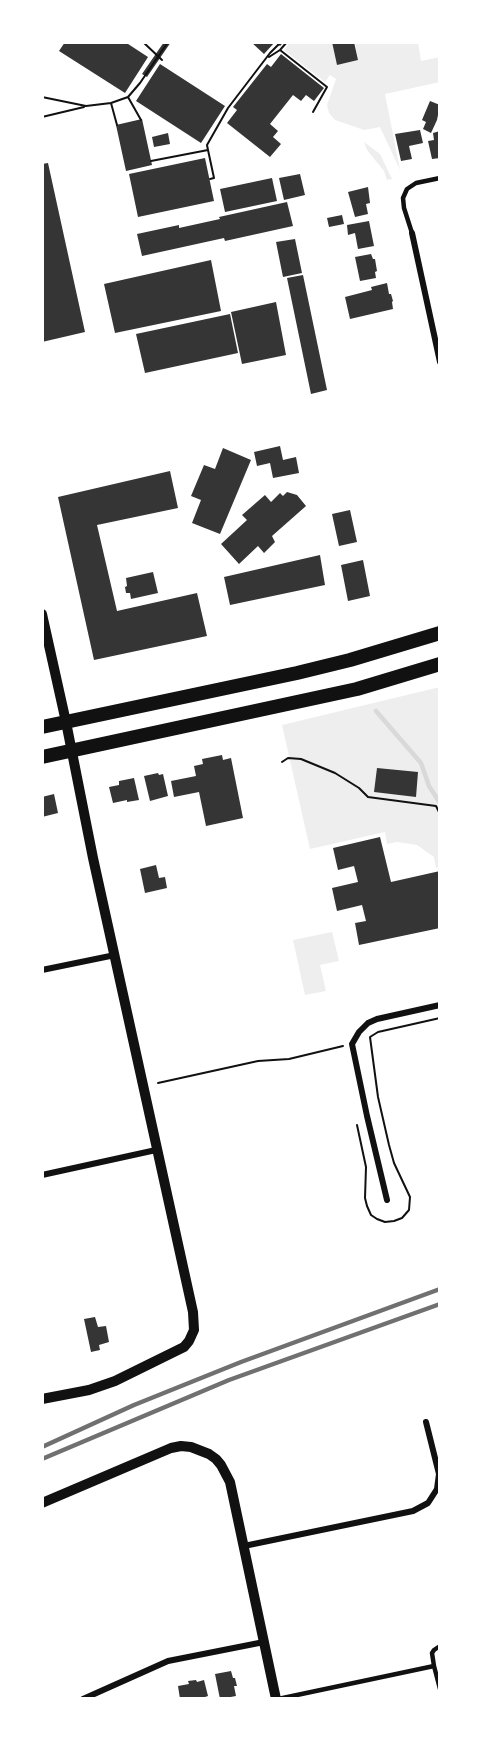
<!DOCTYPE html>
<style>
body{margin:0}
#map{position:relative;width:482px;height:1741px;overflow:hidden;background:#fff;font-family:"Fira Sans Condensed",sans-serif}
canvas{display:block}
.frame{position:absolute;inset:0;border:44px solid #fff;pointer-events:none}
</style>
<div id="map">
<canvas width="482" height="1741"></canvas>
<div class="frame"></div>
</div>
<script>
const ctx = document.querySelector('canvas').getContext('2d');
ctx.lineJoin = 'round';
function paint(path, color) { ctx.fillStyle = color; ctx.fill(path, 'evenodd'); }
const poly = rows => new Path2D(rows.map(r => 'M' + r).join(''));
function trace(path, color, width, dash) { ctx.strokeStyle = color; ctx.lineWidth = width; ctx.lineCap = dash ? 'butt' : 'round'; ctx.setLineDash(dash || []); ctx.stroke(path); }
paint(poly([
 [290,42,332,42,337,65,358,60,355,42,418,42,421,61,440,57,440,82,385,94,400,170,380,127,364,130,335,120,329,113,327,105,336,79,330,75,325,82,284,50],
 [364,142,380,154,392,179,387,180,384,171,367,150],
 [440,687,440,867,436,868,434,857,417,845,397,842,387,844,385,832,310,849,282,725],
 [332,932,339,961,320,965,326,991,305,995,293,940]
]), '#eee');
trace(poly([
 [376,711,421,763,429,786,440,803]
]), '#d9d9d9', 4.5);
paint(poly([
 [65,42,125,42,148,57,125,93,59,51],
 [164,42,171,42,147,77,142,74],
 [251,42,284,42,280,46,275,42,264,54],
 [332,42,354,42,358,60,337,65],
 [281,54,324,88,314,101,306,95,301,101,293,95,270,124,278,131,273,137,281,144,270,157,227,123,237,110,233,107,267,64,271,67],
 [160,64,225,106,201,143,136,101],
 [430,101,440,105,437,120,431,133,423,129,426,122,422,120],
 [142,119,152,165,126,171,116,125],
 [420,130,423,143,409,146,412,159,401,161,395,134],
 [440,131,440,158,432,159,428,141,434,140,433,133],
 [168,133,170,144,154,147,152,137],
 [205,158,214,201,138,217,129,174],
 [48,163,85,332,42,342,42,164],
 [300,174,305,195,284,200,279,178],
 [272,178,277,201,225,212,220,189],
 [368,187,370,203,366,204,368,214,355,217,348,192],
 [287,202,293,226,225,241,224,238,142,256,137,234,179,225,179,228,220,219,219,217],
 [342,215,344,224,329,227,327,218],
 [369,221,374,246,358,249,355,233,348,235,347,225],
 [295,239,302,273,283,277,276,242],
 [371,254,373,259,375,259,377,271,375,272,376,278,360,281,355,257],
 [211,260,221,311,115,333,104,284],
 [303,275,327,390,311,394,287,278],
 [387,283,389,294,391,294,393,301,392,302,393,309,350,319,345,297,372,290,371,287],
 [276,302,286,355,242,364,231,312],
 [230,314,238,353,145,373,136,334],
 [280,446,283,460,296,457,299,473,273,478,270,463,257,466,254,452],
 [223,448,251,460,220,534,192,523,201,500,191,496,204,465,215,469],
 [170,471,178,508,97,525,117,611,197,593,207,636,94,660,58,497],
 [287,492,297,495,306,506,272,536,275,542,264,553,258,546,239,564,221,544,247,520,242,515,265,495,271,502,280,493,283,496],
 [350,510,357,542,339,546,332,514],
 [320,555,325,585,230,605,224,577],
 [363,560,370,596,348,601,341,565],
 [153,572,158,593,131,599,130,593,126,593,125,587,127,586,126,578],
 [222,755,223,760,231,758,243,818,206,826,199,792,174,797,171,781,196,776,194,766,203,764,202,759],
 [377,768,418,772,416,797,374,792],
 [158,773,159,775,163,774,168,796,150,801,144,776],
 [134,778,139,800,127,802,127,800,113,803,109,787,119,785,119,781],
 [54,794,58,813,42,817,42,797],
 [380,837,391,882,440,871,440,928,359,945,355,923,366,921,362,905,337,911,332,888,358,882,354,866,338,870,333,848],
 [156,865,159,878,165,877,167,888,145,893,140,869],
 [95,1317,98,1327,106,1326,109,1342,99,1345,100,1350,91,1352,84,1319],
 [231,1671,233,1678,235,1678,237,1686,234,1686,236,1696,220,1699,215,1674],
 [196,1680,197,1682,204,1680,208,1696,202,1698,202,1699,180,1699,178,1686,189,1684,188,1681]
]), '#353535');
trace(poly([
 [143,42,162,60],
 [280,50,327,87,313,112],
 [269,57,280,50,287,42],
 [42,97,86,106,111,103,117,125],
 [111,103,128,97],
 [42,117,84,107],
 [141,120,128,97,140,83,168,42],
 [208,150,214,178,210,179],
 [151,161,208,150,207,145,228,108,270,53,281,42],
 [282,762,288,758,301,759,335,773,359,788,368,797,436,806,440,814],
 [158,1083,258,1061,289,1059,343,1046],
 [357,1125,366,1167,365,1198,367,1206,371,1215,377,1219,385,1222,394,1221,402,1218,409,1210,410,1197,394,1163,389,1145,378,1097,370,1037,378,1032,440,1018]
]), '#111', 2);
trace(poly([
 [412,233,404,208,403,198,407,189,416,183,440,178],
 [434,1666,440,1689],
 [278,1699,434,1666,432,1653,434,1650,440,1646]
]), '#111', 4.5);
trace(poly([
 [412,233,440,362],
 [42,970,115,955],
 [42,1175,156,1150],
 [387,1200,367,1116,352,1044,359,1032,368,1023,377,1019,440,1005],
 [244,1546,413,1511,428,1503,437,1489,439,1474,426,1422],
 [83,1699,168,1661,264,1642]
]), '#111', 6);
trace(poly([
 [42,614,66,722,93,858,193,1312,194,1330,189,1341,184,1347,115,1381,89,1390,42,1399],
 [42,1503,171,1448,181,1446,191,1447,209,1454,216,1459,221,1465,230,1482,276,1699]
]), '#111', 10);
trace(poly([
 [42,727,297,673,350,660,440,633],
 [42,757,357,689,440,664]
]), '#111', 14);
trace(poly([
 [42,1447,134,1405,241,1362,440,1289],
 [42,1459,229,1380,440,1304]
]), '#707070', 4.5);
</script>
